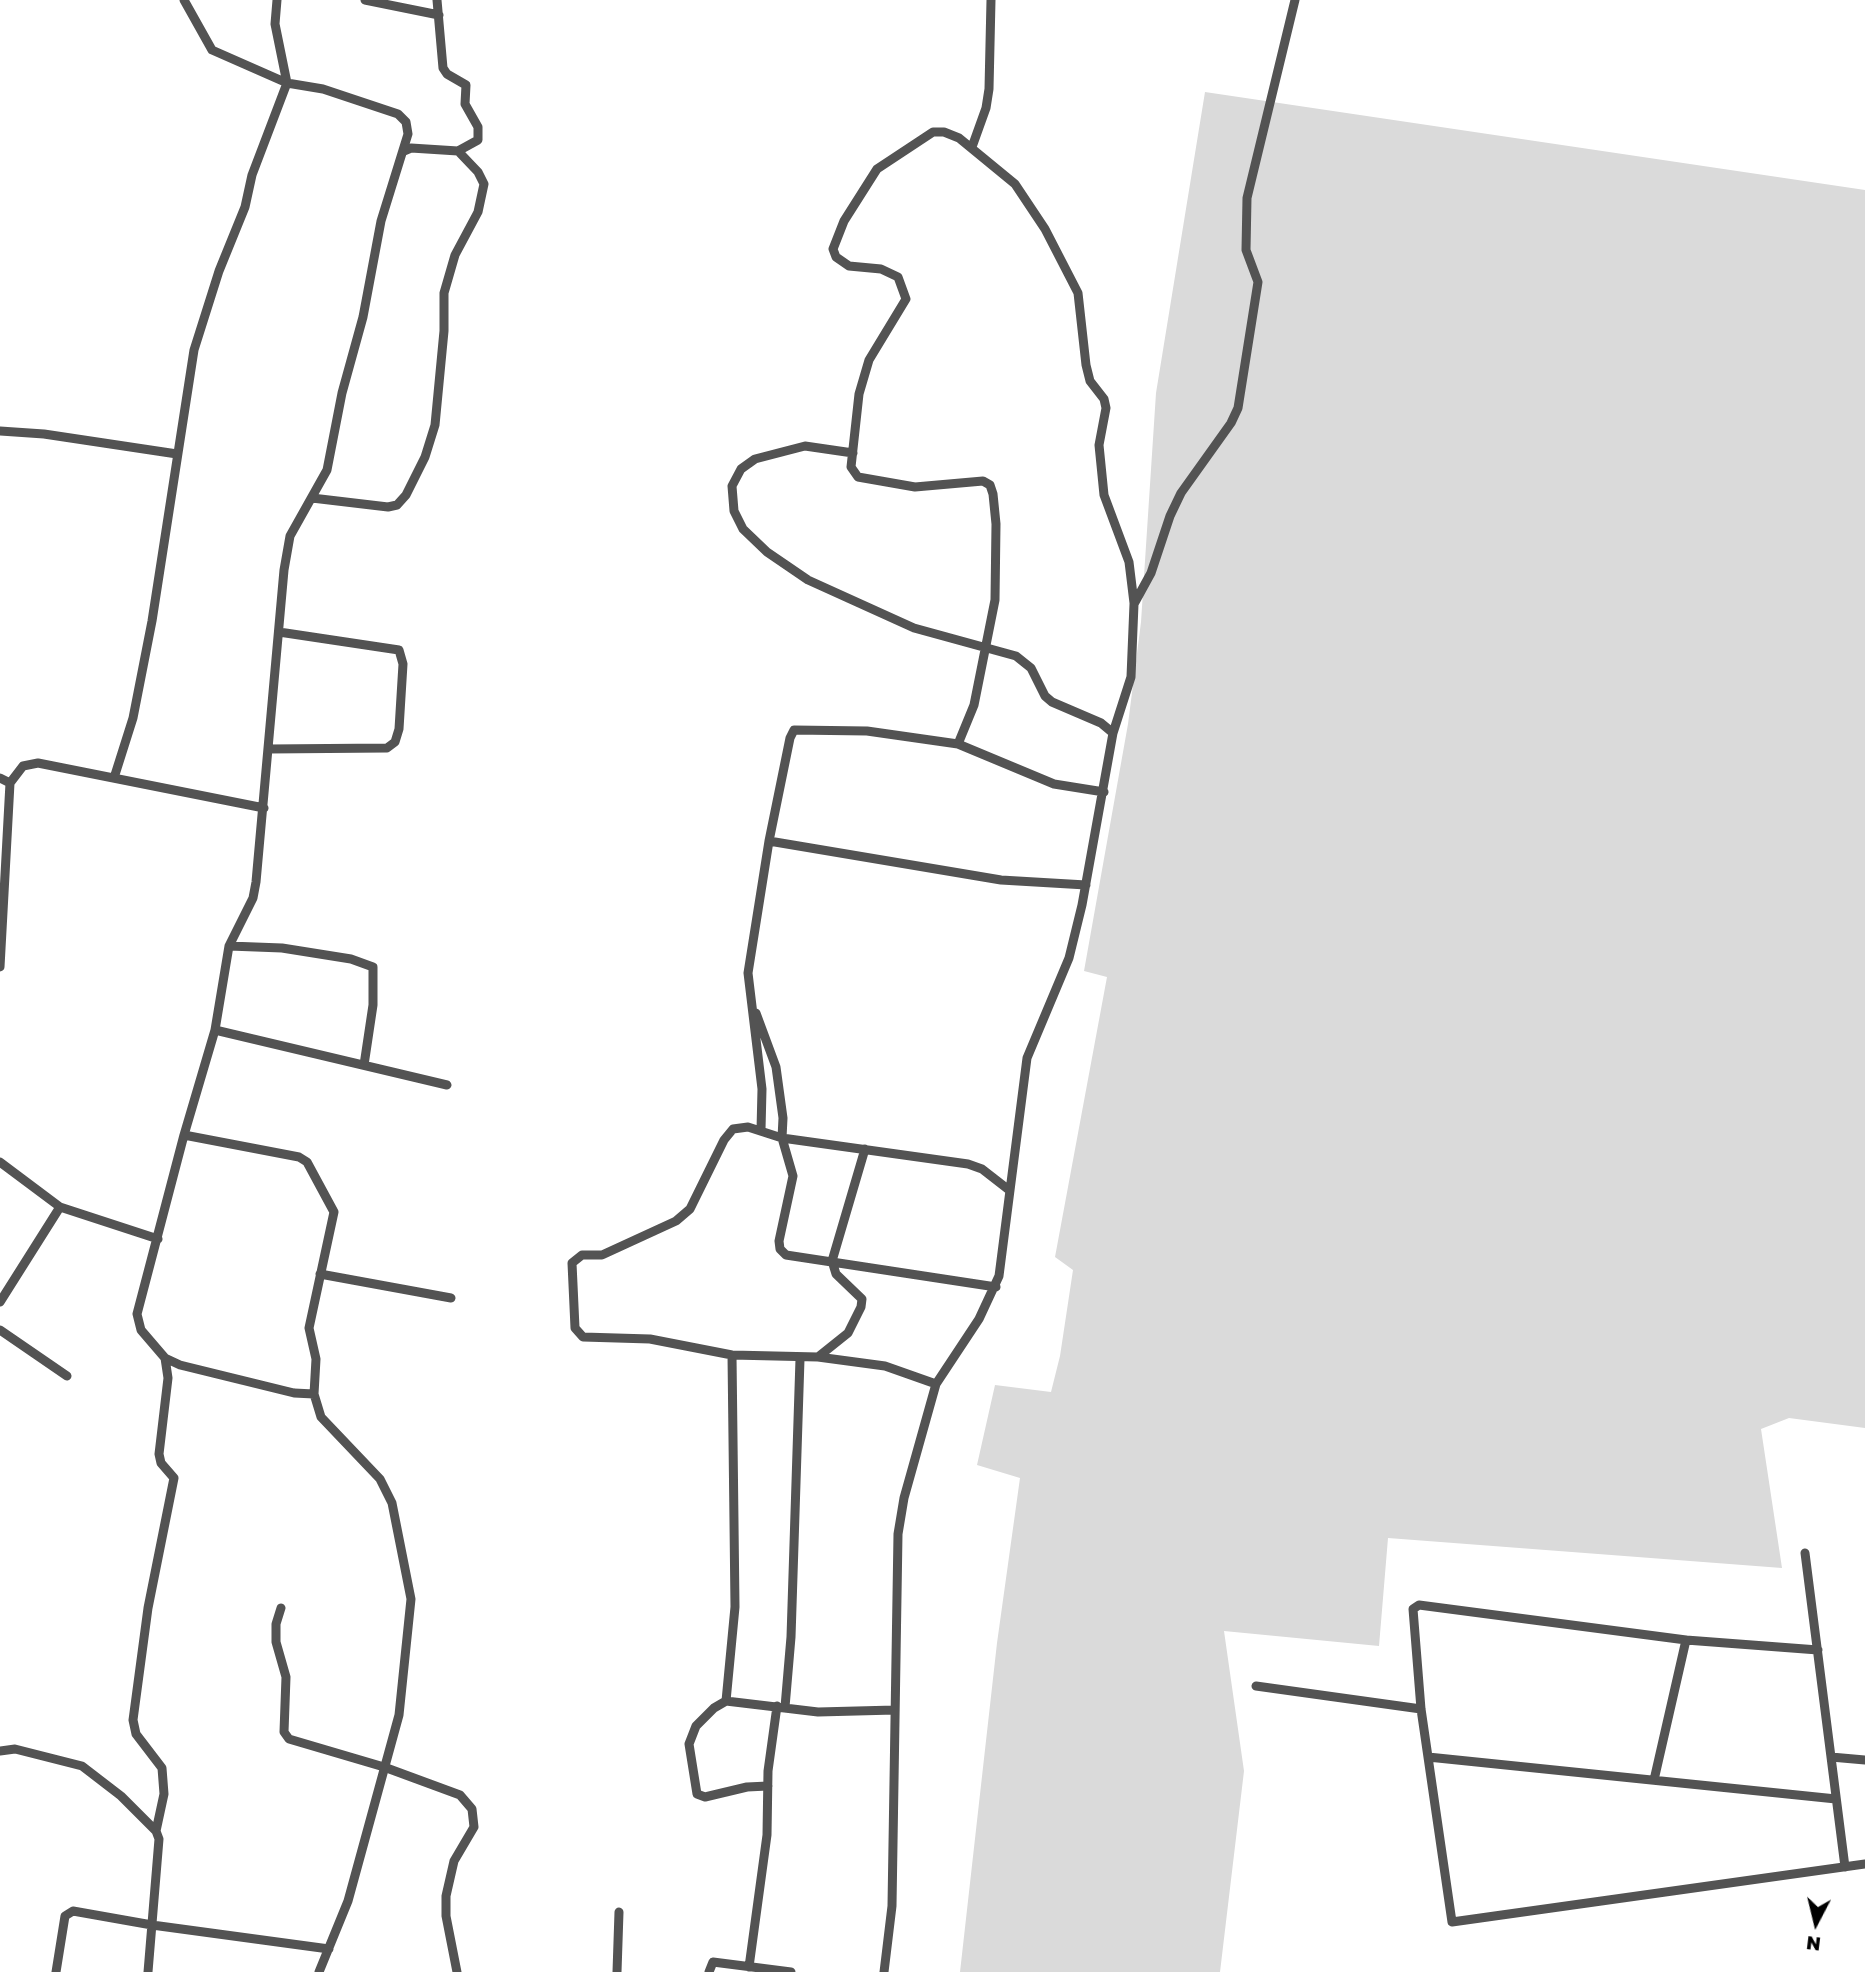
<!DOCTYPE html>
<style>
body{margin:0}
#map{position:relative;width:1865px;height:1972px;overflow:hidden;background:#fff;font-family:"Golos Text",sans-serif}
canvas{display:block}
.north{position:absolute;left:1781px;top:1888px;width:70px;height:70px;-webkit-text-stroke:5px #fff;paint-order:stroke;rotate:187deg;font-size:19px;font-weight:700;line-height:28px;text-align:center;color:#000}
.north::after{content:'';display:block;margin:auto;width:24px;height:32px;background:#000;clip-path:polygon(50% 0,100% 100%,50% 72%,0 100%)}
</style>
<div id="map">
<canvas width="1865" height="1972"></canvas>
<div class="north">N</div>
</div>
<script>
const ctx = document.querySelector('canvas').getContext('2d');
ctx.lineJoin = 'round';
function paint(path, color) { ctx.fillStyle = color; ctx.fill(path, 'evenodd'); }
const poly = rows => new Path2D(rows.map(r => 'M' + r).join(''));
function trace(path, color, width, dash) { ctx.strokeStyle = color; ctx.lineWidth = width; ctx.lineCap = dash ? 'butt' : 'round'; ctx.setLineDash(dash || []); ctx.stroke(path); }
paint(poly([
 [1205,92,1865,190,1865,1428,1789,1418,1761,1429,1782,1568,1388,1538,1379,1646,1224,1631,1244,1771,1220,1972,960,1972,997,1643,1020,1478,977,1465,995,1385,1051,1392,1060,1356,1073,1270,1055,1257,1107,977,1084,971,1128,724,1141,622,1156,393]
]), '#dadada');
trace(poly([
 [184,0,212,50,287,83,323,89,398,114,406,122,408,134,381,221,363,317,342,393,327,470,290,536,284,570,256,882,253,898,229,946,215,1030,184,1135,299,1157,307,1162,334,1212,309,1328,316,1359,314,1394,321,1417,380,1479,392,1503,411,1599,399,1715,348,1901,319,1972],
 [365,0,439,15],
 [972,147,986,108,989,89,991,0],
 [404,151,411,148,458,151,478,140,478,127,465,104,466,85,447,74,443,68,437,0],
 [0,431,44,434,177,454],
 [853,453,805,446,755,459,741,469,732,486,734,511,743,529,767,552,808,580,914,628,1016,656,1031,668,1045,696,1052,702,1101,723,1113,733],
 [312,498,388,507,397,505,406,495,425,457,435,425,444,331,444,293,455,255,478,212,484,184,478,172,458,151],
 [958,744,974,705,995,600,996,524,993,494,990,485,983,481,915,487,858,477,851,467,859,394,869,360,906,299,898,277,881,269,849,266,836,257,833,249,844,221,877,169,933,132,944,132,959,138,1015,184,1045,229,1078,293,1086,365,1090,381,1104,399,1106,408,1099,445,1104,495,1129,562,1134,603],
 [269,749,387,748,395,742,399,729,403,664,399,650,279,632],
 [0,778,10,783],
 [114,778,133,718,152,621,194,350,219,271,245,207,252,175,287,83,275,24,277,0],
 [769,841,1001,880,1086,885],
 [229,946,282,948,351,959,373,967,373,1005,364,1065],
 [0,967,10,783,23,766,38,763,264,808],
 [756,1013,776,1067,783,1118,782,1138,793,1176,779,1241,780,1249,786,1255,996,1287],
 [215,1030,447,1085],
 [761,1130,762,1089,748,973,769,841,790,738,794,730,867,731,958,744,1054,784,1104,792],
 [184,1135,137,1314,141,1330,165,1358,180,1365,294,1393,314,1394],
 [0,1162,60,1207,158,1239],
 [320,1274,451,1298],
 [0,1302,60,1207],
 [0,1330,67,1376],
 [818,1357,848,1333,861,1307,862,1299,836,1274,832,1261,865,1149],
 [936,1384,885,1366,818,1357,732,1355,650,1339,583,1337,575,1328,572,1263,582,1255,602,1255,676,1221,690,1209,724,1140,733,1129,748,1127,782,1138,968,1164,982,1169,1009,1190],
 [1805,1553,1845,1867],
 [281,1608,276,1624,276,1642,286,1677,284,1732,289,1739,384,1767,460,1795,472,1809,474,1827,454,1861,446,1896,446,1916,457,1972],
 [1818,1650,1686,1640,1419,1605,1413,1609,1421,1709,1452,1922,1865,1864],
 [1256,1686,1421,1709],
 [726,1701,735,1607,732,1355],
 [785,1707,791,1637,800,1359],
 [0,1751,15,1749,82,1766,121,1796,156,1831,159,1839,148,1972],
 [1428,1757,1836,1799],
 [1831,1757,1865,1760],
 [1654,1780,1686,1640],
 [768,1786,747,1787,705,1797,697,1794,689,1744,696,1726,714,1708,726,1701,818,1712,895,1710],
 [156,1831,164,1794,162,1768,136,1734,133,1720,148,1608,174,1478,161,1463,159,1454,168,1378,165,1358],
 [749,1967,767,1835,768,1771,777,1706],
 [56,1972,65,1916,73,1911,152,1925,329,1949],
 [617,1972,619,1912],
 [709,1972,713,1962,791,1972],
 [884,1972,892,1906,898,1534,904,1498,936,1384,979,1319,999,1276,1027,1058,1069,958,1082,905,1113,733,1131,677,1134,604,1151,573,1170,516,1181,493,1231,423,1238,408,1258,282,1246,250,1247,198,1295,0]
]), '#535353', 9);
</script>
